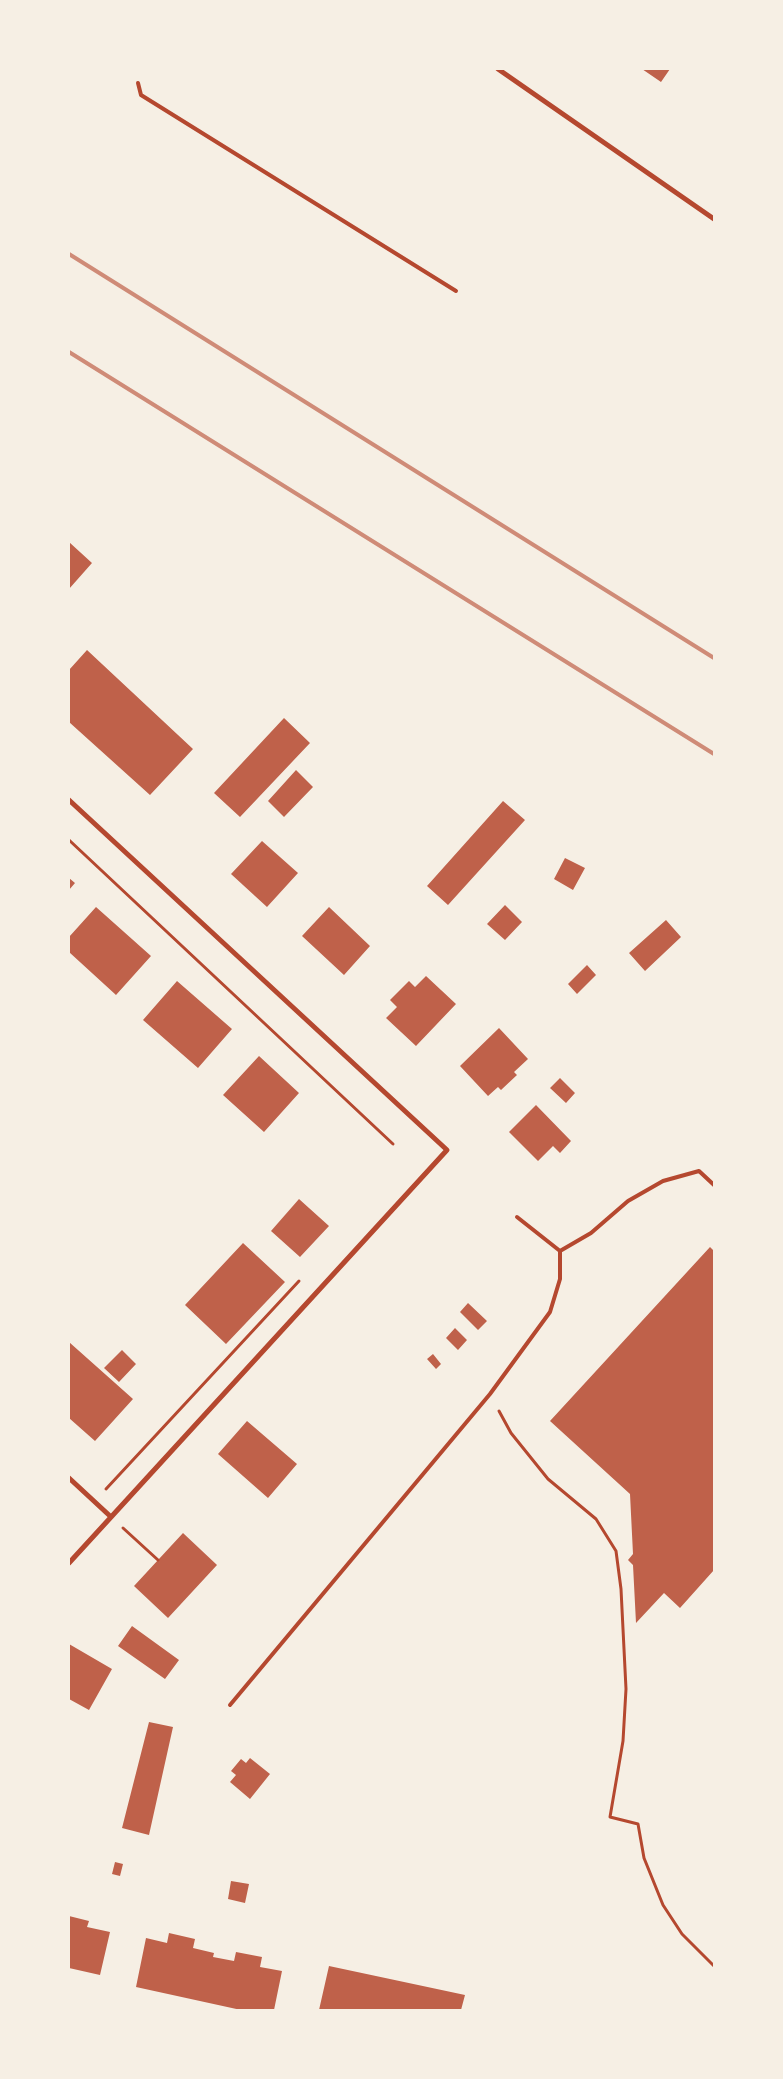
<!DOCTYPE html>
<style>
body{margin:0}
#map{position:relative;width:783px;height:2079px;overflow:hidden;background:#f6efe4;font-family:Helvetica,sans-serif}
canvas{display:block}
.frame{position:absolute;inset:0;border:70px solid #f6efe4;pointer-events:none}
</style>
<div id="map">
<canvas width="783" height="2079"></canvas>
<div class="frame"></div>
</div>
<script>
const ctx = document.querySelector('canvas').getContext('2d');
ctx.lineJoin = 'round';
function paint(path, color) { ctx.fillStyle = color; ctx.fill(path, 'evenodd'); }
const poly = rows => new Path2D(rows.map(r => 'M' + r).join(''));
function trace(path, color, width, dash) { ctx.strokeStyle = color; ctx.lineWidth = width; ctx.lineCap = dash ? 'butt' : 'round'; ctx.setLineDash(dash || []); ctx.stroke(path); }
paint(poly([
 [642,69,670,69,661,82],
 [69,542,92,563,69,589],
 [87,650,193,749,150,795,69,722,69,670],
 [284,718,310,743,240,817,214,793],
 [296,770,313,787,284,817,268,801],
 [503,801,525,820,448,905,427,886],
 [262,841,298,873,267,907,231,874],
 [565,858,585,868,573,890,554,879],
 [69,878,75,883,69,890],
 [505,905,522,922,505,940,487,924],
 [96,907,151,956,116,995,69,952,69,937],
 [329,907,370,946,344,975,302,936],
 [666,920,681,937,645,971,629,953],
 [587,965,596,975,577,994,568,984],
 [426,976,456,1004,416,1046,386,1018,397,1007,390,1000,409,981,415,987],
 [177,981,232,1029,198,1068,143,1020],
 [499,1028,528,1059,514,1072,517,1075,501,1090,498,1087,488,1096,460,1066],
 [259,1056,299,1093,264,1132,223,1095],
 [560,1078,575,1093,566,1103,550,1088],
 [536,1105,571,1141,560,1153,553,1146,538,1161,509,1132],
 [299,1199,329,1226,300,1257,271,1231],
 [243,1243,285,1282,226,1344,185,1305],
 [710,1247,714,1251,714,1570,680,1608,664,1593,636,1623,633,1565,628,1560,633,1554,630,1494,550,1421],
 [468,1303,487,1321,478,1330,460,1312],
 [455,1328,467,1340,458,1350,446,1338],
 [69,1342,133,1399,95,1441,69,1418],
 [122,1350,136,1364,119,1382,104,1368],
 [433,1354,441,1364,436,1369,427,1359],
 [247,1421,297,1464,268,1498,218,1454],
 [183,1533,217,1565,168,1618,134,1586],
 [132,1626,179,1660,165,1679,118,1646],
 [69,1644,112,1669,89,1710,69,1699],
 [149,1722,173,1727,149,1835,122,1828],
 [250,1758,270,1774,250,1799,230,1782,236,1775,231,1771,241,1759,246,1763],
 [115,1862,123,1864,120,1876,112,1874],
 [231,1881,249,1884,245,1903,228,1899],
 [69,1916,89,1921,87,1927,110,1932,100,1975,69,1968],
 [169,1933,195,1939,193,1948,214,1953,213,1957,234,1961,236,1952,262,1957,260,1967,282,1971,274,2010,241,2010,136,1987,146,1938,167,1943],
 [329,1966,465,1995,461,2010,319,2010]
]), '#bf614a');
trace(poly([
 [69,840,393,1144],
 [499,1411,511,1433,548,1479,596,1519,616,1551,621,1589,626,1689,623,1741,610,1817,638,1824,644,1858,663,1905,682,1934,714,1966],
 [106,1489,299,1281],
 [123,1528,158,1560]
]), '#b5482f', 3);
trace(poly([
 [138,83,141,95,456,291],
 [517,1217,560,1251],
 [560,1251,591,1233,628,1201,663,1181,699,1171,714,1185],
 [230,1705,490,1394,550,1312,560,1279,560,1251]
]), '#b5482f', 4);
trace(poly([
 [498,69,714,219],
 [69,800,447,1150,69,1563],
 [69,1478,110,1516]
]), '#b5482f', 5);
trace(poly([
 [69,254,714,658],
 [69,352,714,754]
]), '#cf8b77', 4);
</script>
